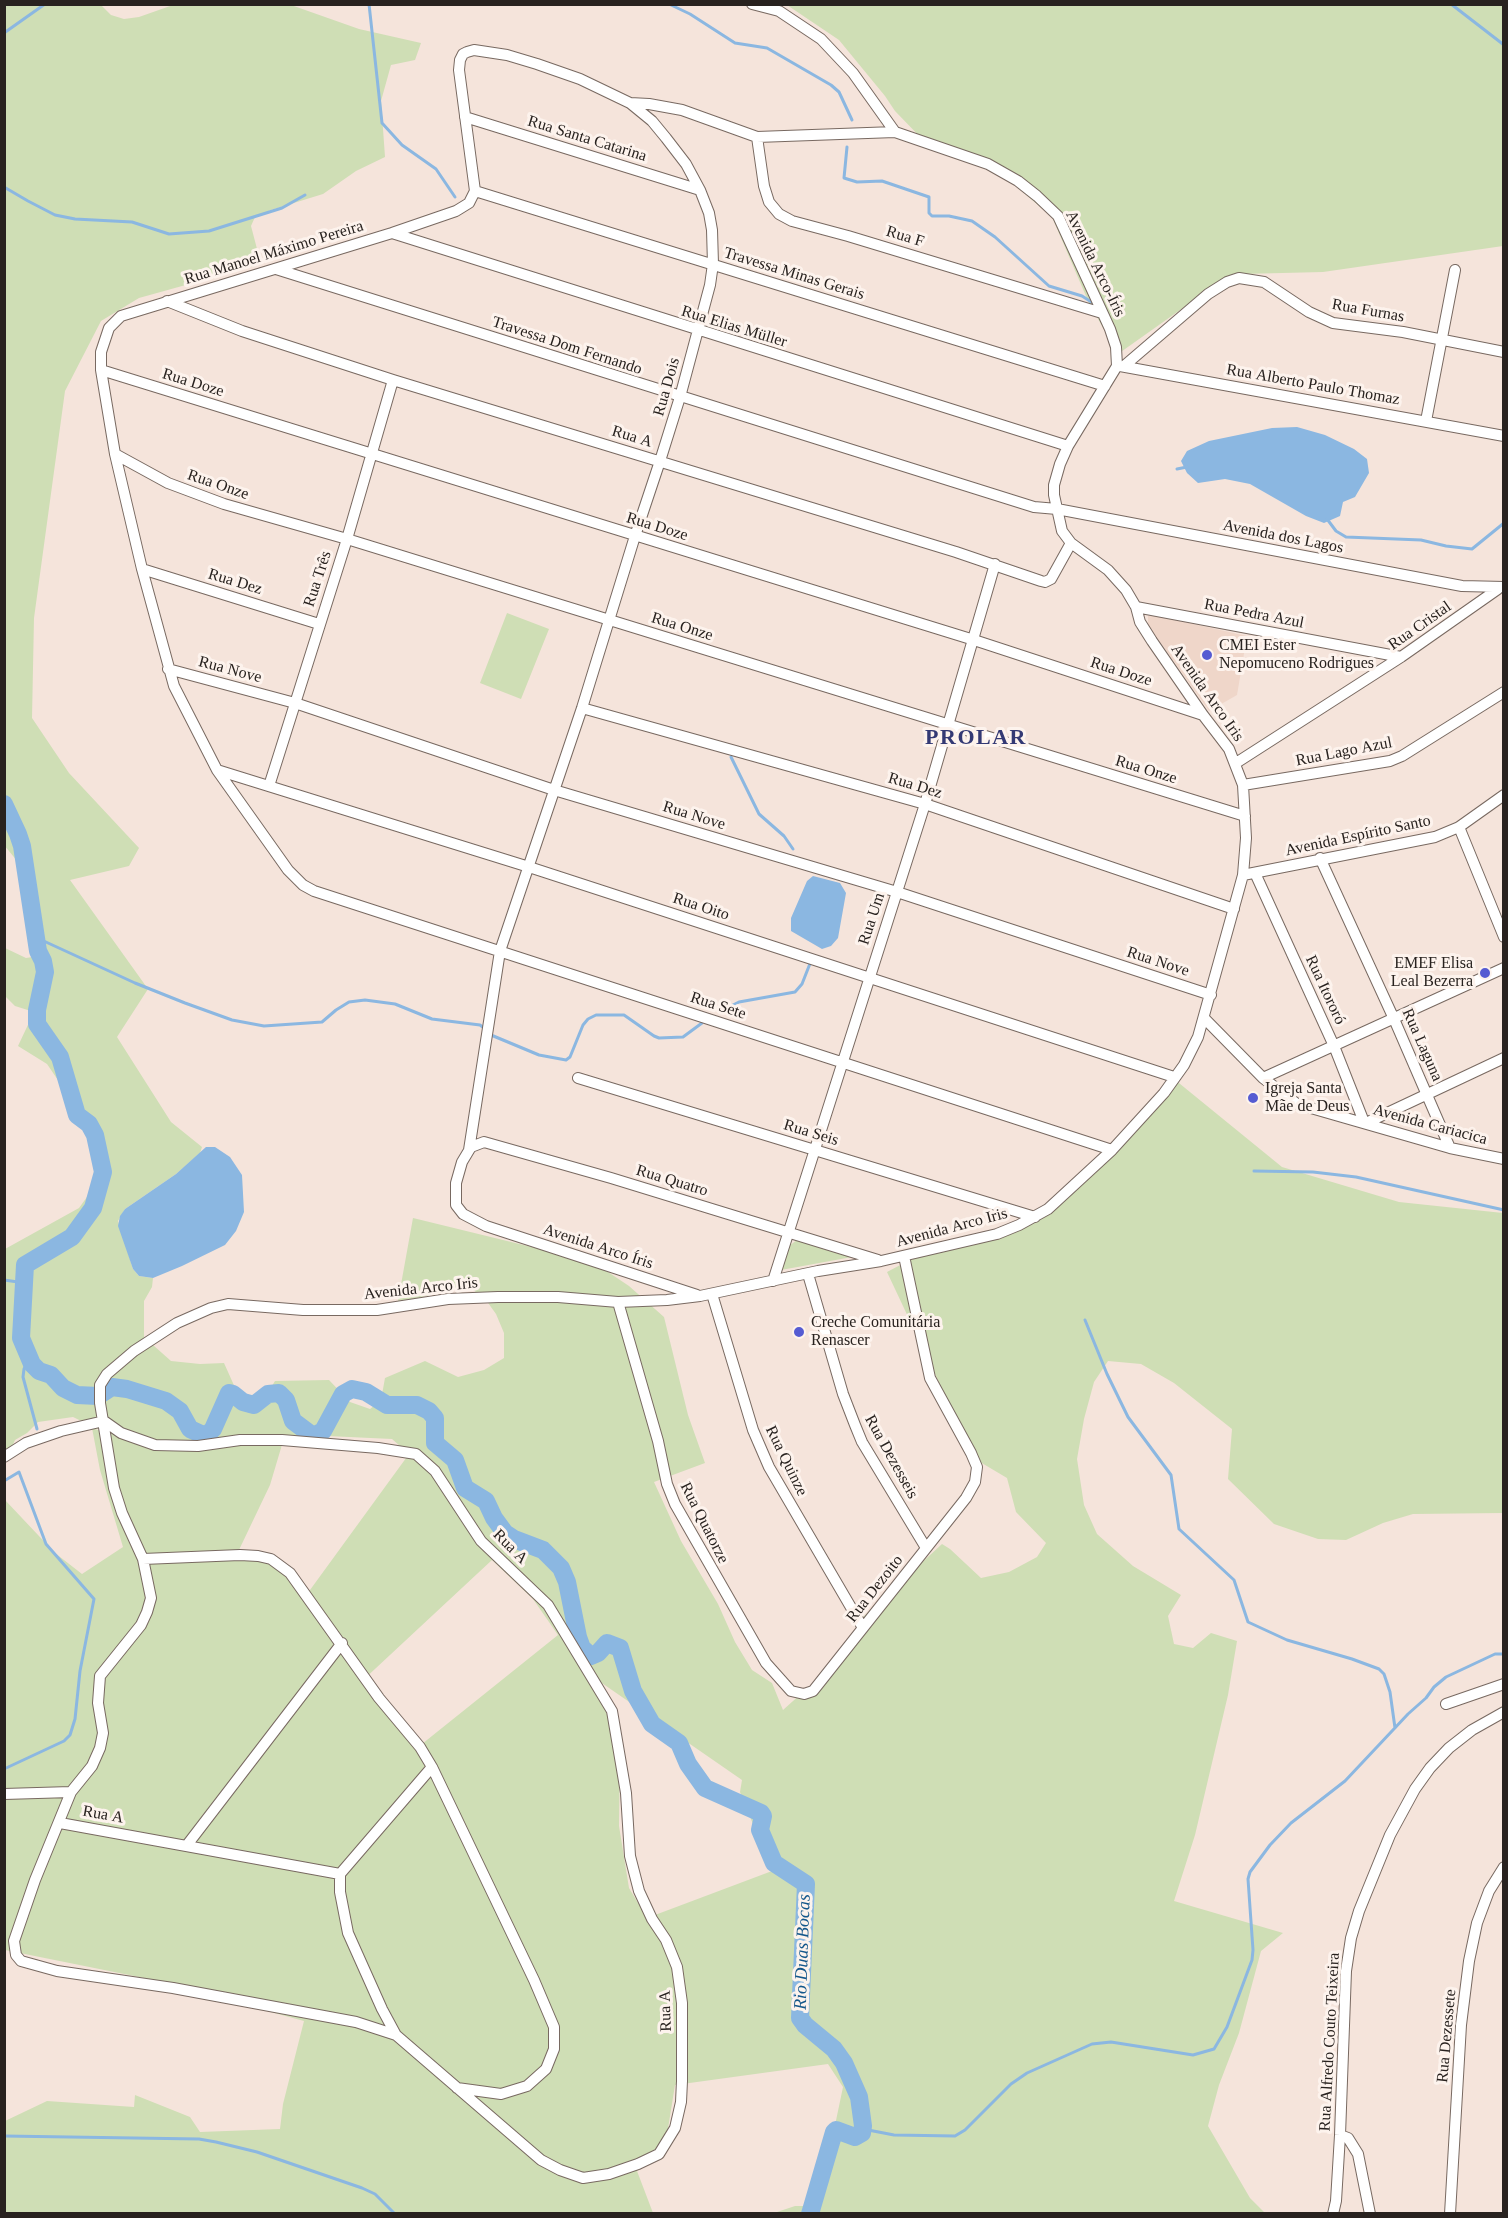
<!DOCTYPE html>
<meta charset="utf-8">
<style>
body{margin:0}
#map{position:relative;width:1508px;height:2218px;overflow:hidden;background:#f5e4db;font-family:"Times New Roman",serif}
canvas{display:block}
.frame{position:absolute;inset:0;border:6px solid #28221f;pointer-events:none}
</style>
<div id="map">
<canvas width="1508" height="2218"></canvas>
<div class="frame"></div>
</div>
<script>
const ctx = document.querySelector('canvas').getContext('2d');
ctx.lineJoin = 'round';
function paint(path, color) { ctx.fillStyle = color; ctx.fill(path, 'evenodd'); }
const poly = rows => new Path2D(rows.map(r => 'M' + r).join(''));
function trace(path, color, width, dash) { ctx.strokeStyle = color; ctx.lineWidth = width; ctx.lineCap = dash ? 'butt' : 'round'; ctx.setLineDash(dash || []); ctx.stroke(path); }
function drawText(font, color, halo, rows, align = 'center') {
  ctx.font = font + ' "Times New Roman",serif'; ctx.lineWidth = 6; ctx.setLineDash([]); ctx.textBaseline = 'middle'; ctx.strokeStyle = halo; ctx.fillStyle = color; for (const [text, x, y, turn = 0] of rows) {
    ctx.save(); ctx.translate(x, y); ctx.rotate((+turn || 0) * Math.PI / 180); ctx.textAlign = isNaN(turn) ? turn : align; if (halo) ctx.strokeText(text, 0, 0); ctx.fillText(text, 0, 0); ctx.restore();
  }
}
paint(poly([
 [1148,616,1158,616,1247,636,1237,695,1209,711,1148,625]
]), '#efd6c9');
paint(poly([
 [4,5,101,5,111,15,124,19,139,17,173,5,291,5,359,29,421,43,415,60,391,65,381,101,385,157,356,171,323,194,271,210,255,217,251,226,261,264,139,298,101,321,65,391,34,618,32,718,69,773,139,848,129,866,70,880,148,989,117,1037,171,1122,202,1147,200,1153,176,1174,125,1209,118,1221,133,1269,139,1276,153,1278,152,1287,144,1301,144,1337,171,1361,200,1364,224,1363,241,1401,262,1402,275,1381,329,1380,350,1402,370,1409,381,1400,385,1378,425,1361,458,1377,484,1370,504,1358,504,1333,496,1314,486,1300,467,1285,418,1298,398,1301,413,1218,593,1262,629,1286,664,1317,688,1415,705,1463,654,1482,681,1541,718,1604,735,1642,752,1670,772,1683,783,1710,843,1656,863,1617,942,1544,950,1549,981,1578,1009,1572,1037,1557,1046,1543,1016,1512,1007,1478,975,1459,887,1272,908,1261,1036,1217,1066,1198,1174,1079,1282,1167,1399,1202,1503,1213,1503,1513,1413,1514,1383,1523,1346,1540,1318,1539,1274,1524,1228,1479,1232,1429,1174,1383,1141,1364,1108,1361,1094,1382,1084,1419,1077,1459,1084,1505,1097,1534,1133,1566,1181,1595,1168,1616,1174,1644,1193,1648,1211,1633,1237,1641,1228,1695,1195,1835,1174,1901,1283,1933,1261,1951,1239,2033,1219,2085,1208,2126,1250,2198,1265,2213,777,2213,777,2212,795,2206,809,2206,829,2154,843,2087,828,2064,675,2085,666,2141,656,2157,637,2171,653,2213,5,2213,5,2121,47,2101,134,2107,135,2095,190,2117,200,2132,280,2129,283,2104,304,2021,149,1979,5,1950,5,1500,55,1553,82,1574,123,1547,100,1470,92,1428,104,1432,73,1417,38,1422,27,1433,15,1440,5,1463,5,1249,79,1208,105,1172,81,1114,47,1064,18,1046,34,1012,15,1006,5,996,5,948,26,958,45,955,46,951,27,873,4,845],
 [306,1435,392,1439,409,1454,310,1590,306,1592,260,1553,238,1552,270,1485,284,1438],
 [492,1560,533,1599,558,1635,417,1748,361,1682],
 [583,1670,742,1780,740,1792,772,1871,647,1918,629,1888,619,1826,620,1749,601,1699],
 [787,5,1503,5,1503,246,1323,272,1242,274,1197,298,1118,354,1089,303,1052,217,997,170,925,142,895,111,885,96,839,40],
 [507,613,549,629,521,699,480,683],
 [797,1240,852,1257,781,1270,789,1246]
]), '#cfdeb5');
paint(poly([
 [1297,427,1325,435,1354,449,1367,459,1369,473,1355,497,1343,502,1340,516,1324,523,1306,516,1250,484,1225,479,1198,483,1187,473,1181,461,1187,451,1209,441,1272,428],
 [813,876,840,883,846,893,838,938,831,946,822,949,791,931,791,918,807,881],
 [206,1147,215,1147,230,1157,242,1175,244,1212,236,1231,225,1245,182,1266,153,1278,139,1276,133,1269,118,1226,120,1216,125,1209,176,1174]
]), '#8bb7e1');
trace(poly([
 [369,4,382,123,402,145,436,169,455,197],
 [669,4,690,14,735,43,767,48,831,85,839,92,852,120],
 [1451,4,1504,45],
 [4,33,45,4],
 [847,147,844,178,857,182,882,181,929,197,929,213,932,216,949,216,972,221,995,237,1049,286,1082,296,1093,303],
 [4,187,28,201,55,215,75,219,132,222,169,234,209,231,282,208,305,195],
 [1177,469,1187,467],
 [1327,519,1336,531,1346,537,1421,540,1446,546,1472,549,1504,523],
 [731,757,759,814,784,836,793,849],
 [35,937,135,983,185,1003,232,1020,264,1026,322,1022,336,1010,349,1002,365,1000,395,1004,432,1019,480,1025,484,1028],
 [729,1007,739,1002,795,992,802,984,811,961],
 [491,1035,539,1055,566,1060,570,1057,583,1025,588,1019,596,1015,624,1015,654,1036,659,1038,683,1037,702,1023],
 [1254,1171,1313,1172,1356,1177,1504,1210],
 [4,1280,25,1283],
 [1085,1320,1107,1374,1128,1417,1171,1475,1179,1529,1234,1580,1248,1622,1287,1640,1352,1659,1379,1669,1384,1674,1390,1692,1395,1728],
 [30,1357,24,1369,23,1377,37,1429],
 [4,1481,19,1472,46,1544,94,1599,80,1671,75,1719,70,1735,64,1741,4,1769],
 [863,2129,894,2135,955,2136,965,2130,1011,2084,1027,2073,1092,2044,1111,2042,1193,2055,1214,2049,1227,2027,1252,1960,1253,1950,1248,1879,1250,1872,1270,1845,1291,1823,1345,1781,1408,1714,1426,1698,1434,1687,1446,1677,1495,1654,1504,1654],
 [4,2136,199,2139,216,2142,257,2152,362,2188,375,2194,395,2214]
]), '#8bb7e1', 3);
trace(poly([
 [4,804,18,834,22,846,38,951,43,961,45,972,37,1010,37,1024,60,1057,77,1115,89,1124,95,1135,103,1172,93,1208,72,1237,25,1265,21,1338,32,1364,39,1371,51,1375,63,1388,77,1395,98,1396,112,1387,127,1389,166,1401,180,1411,190,1429,203,1435,209,1433,213,1429,229,1393,233,1394,243,1402,254,1405,268,1394,279,1393,286,1400,293,1421,313,1436,323,1431,343,1394,352,1389,366,1392,387,1405,417,1405,429,1411,435,1418,435,1443,455,1460,465,1488,486,1501,494,1518,505,1533,514,1539,543,1550,561,1568,567,1582,578,1637,582,1648,591,1656,598,1653,607,1643,620,1648,633,1691,652,1724,679,1743,688,1764,705,1788,761,1813,763,1816,760,1830,774,1863,806,1884,800,2018,805,2025,834,2049,844,2063,859,2097,863,2126,862,2133,855,2137,836,2130,834,2132,810,2214]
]), '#8bb7e1', 18);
const minor = poly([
 [465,117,700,190],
 [895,132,757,137,682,110,649,104,630,103,580,79,537,64,507,55,474,50,467,52,463,54,460,60,459,70,475,191,469,203,456,211,392,233,121,316,109,328,101,352,101,370,115,454,142,569,174,686,217,770,288,870,303,885,314,891,1112,1150],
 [757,137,764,186,769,202,779,214,792,221,848,236,1102,313],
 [475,191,1105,386],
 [392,233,1068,446],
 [276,269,1034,507,1057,509,1462,586,1504,587],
 [167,301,242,331,393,380,956,552,1041,581,1045,582,1051,579,1071,543],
 [1120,366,1504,436],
 [1124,366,1208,294,1227,282,1239,278,1264,282,1309,312,1333,323,1403,332,1504,352],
 [101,370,974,640,1203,715],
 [1426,421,1455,270],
 [115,454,168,483,224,504,347,539,1245,816],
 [142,569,319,624],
 [1136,607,1401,657],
 [168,669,295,703,554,790,897,892,1211,995],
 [582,708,925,804,1234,909],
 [1236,763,1401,657,1498,589],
 [217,770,529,867,1174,1077],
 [1243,785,1390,761,1402,756,1504,692],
 [269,786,347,539,393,380],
 [1459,827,1504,937],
 [1320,858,1394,1019,1450,1148],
 [1255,873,1334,1046,1364,1122],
 [1243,875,1435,837,1459,827,1504,795],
 [1204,1018,1263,1078,1297,1104,1450,1148,1504,1159],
 [578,1078,1035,1217],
 [1263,1078,1504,968],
 [1366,1123,1504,1058],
 [469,1150,500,951,582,708,635,536,660,461,680,397,710,285,713,264,712,230,709,213,700,190,686,164,666,138,652,121,630,103],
 [808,1274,843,1394,855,1425,862,1442,926,1548],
 [773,1281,925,804,995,564],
 [712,1294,753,1430,769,1467,863,1628],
 [697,1295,486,1226,463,1214,456,1205,456,1183,462,1162,471,1147,484,1142,611,1178,878,1260],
 [618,1302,658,1441,667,1484,675,1504,766,1663,791,1691,804,1694,813,1691,966,1498,975,1482,977,1467,971,1453,930,1378,904,1256],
 [4,1457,26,1443,61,1431,104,1421],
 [143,1559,240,1555,258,1556,271,1559,290,1573,379,1698,420,1747,432,1767,534,1980,554,2027,554,2049,546,2069,527,2086,501,2094,457,2088],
 [1446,1704,1504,1684],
 [71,1792,35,1880,14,1941,16,1955,21,1961,57,1971,173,1988,356,2022,396,2035],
 [4,1794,71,1792,92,1766,100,1748,103,1733,98,1703,100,1676,141,1625,147,1612,151,1598,143,1559,122,1513,114,1488,100,1403,100,1385,107,1374,134,1351,177,1323,211,1308,228,1304,303,1310,377,1310,448,1299,498,1297,558,1297,618,1302,667,1300,700,1296,818,1271,881,1261,997,1234,1019,1225,1048,1209,1112,1150,1164,1093,1184,1065,1198,1037,1243,875,1246,838,1243,785,1229,749,1203,715,1152,641,1140,622,1136,607,1126,590,1108,570,1071,543,1062,531,1054,495,1054,485,1060,464,1068,446,1117,366,1116,347,1110,329,1058,216,1037,196,1018,181,988,164,895,132,853,73,821,39,779,11,752,4],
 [60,1823,340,1874,340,1892,348,1933,382,2009,396,2035,541,2160,560,2170,583,2178,609,2174,638,2164,659,2154,675,2128,681,2102,682,2081,682,2003,677,1967,666,1940,652,1919,639,1891,630,1856,626,1793,612,1711,548,1605,481,1541,435,1471,416,1454,378,1448,282,1440,240,1440,198,1446,155,1445,121,1433,104,1421],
 [187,1845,342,1643],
 [340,1874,432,1767],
 [1340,2135,1348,2138,1358,2154,1370,2214],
 [1333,2214,1336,2201,1340,2135,1346,1971,1351,1938,1359,1911,1390,1835,1415,1789,1430,1768,1449,1748,1472,1730,1504,1712],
 [1450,2214,1461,2025,1469,1961,1477,1923,1489,1891,1504,1867]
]);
trace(minor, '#786961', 12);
trace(minor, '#fff', 10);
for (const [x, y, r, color] of [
 [1207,655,6,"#555bd2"],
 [1485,973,6,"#555bd2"],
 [1253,1098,6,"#555bd2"],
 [799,1332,6,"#555bd2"]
]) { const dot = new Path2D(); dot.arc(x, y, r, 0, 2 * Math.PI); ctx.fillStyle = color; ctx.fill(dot); trace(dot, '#fdf3ed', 2); }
drawText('16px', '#28221f', '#fdf3ed', [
 ["Rua Santa Catarina",587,139,17],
 ["Rua F",905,237,17],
 ["Rua Manoel Máximo Pereira",274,253,-17],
 ["Avenida Arco-Íris",1095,264,64],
 ["Travessa Minas Gerais",794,274,17],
 ["Rua Furnas",1368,311,10],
 ["Rua Elias Müller",734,327,17],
 ["Travessa Dom Fernando",567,346,18],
 ["Rua Doze",193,383,17],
 ["Rua Alberto Paulo Thomaz",1313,385,10],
 ["Rua Dois",667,387,-74],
 ["Rua A",632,437,17],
 ["Rua Onze",218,485,19],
 ["Rua Doze",657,527,17],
 ["Avenida dos Lagos",1283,537,11],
 ["Rua Três",318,579,-72],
 ["Rua Dez",235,582,17],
 ["Rua Pedra Azul",1254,614,11],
 ["Rua Cristal",1420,626,-35],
 ["Rua Onze",682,627,17],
 ["Rua Nove",230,670,15],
 ["Rua Doze",1121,672,18],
 ["Avenida Arco Iris",1207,693,55],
 ["Rua Lago Azul",1344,752,-11],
 ["Rua Onze",1146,770,17],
 ["Rua Dez",915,786,17],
 ["Rua Nove",694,816,17],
 ["Avenida Espírito Santo",1358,836,-12],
 ["Rua Oito",701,907,18],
 ["Rua Um",872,919,-72],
 ["Rua Nove",1158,962,18],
 ["Rua Itororó",1325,990,65],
 ["Rua Sete",718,1006,18],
 ["Rua Laguna",1422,1045,66],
 ["Avenida Cariacica",1430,1125,15],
 ["Rua Seis",811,1133,17],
 ["Rua Quatro",672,1181,17],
 ["Avenida Arco Iris",952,1228,-15],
 ["Avenida Arco Íris",598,1247,18],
 ["Avenida Arco Iris",421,1289,-6],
 ["Rua Dezesseis",891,1457,61],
 ["Rua Quinze",786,1461,64],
 ["Rua Quatorze",704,1523,63],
 ["Rua A",510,1547,45],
 ["Rua Dezoito",875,1589,-52],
 ["Rua A",103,1815,10],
 ["Rua A",666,2011,-92],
 ["Rua Dezessete",1447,2036,-85],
 ["Rua Alfredo Couto Teixeira",1330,2042,-87]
]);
drawText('16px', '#28221f', '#fdf3ed', [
 ["CMEI Ester",1219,646],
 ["Nepomuceno Rodrigues",1219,664],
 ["EMEF Elisa",1473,964,"right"],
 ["Leal Bezerra",1473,982,"right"],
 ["Igreja Santa",1265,1089],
 ["Mãe de Deus",1265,1107],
 ["Creche Comunitária",811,1323],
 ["Renascer",811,1341]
], 'left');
drawText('italic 18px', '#14578b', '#fdf3ed', [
 ["Rio Duas Bocas",803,1952,-88]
]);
ctx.letterSpacing = '1.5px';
drawText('bold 22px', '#333974', '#fdf3ed', [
 ["PROLAR",976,738]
]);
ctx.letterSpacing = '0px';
</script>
